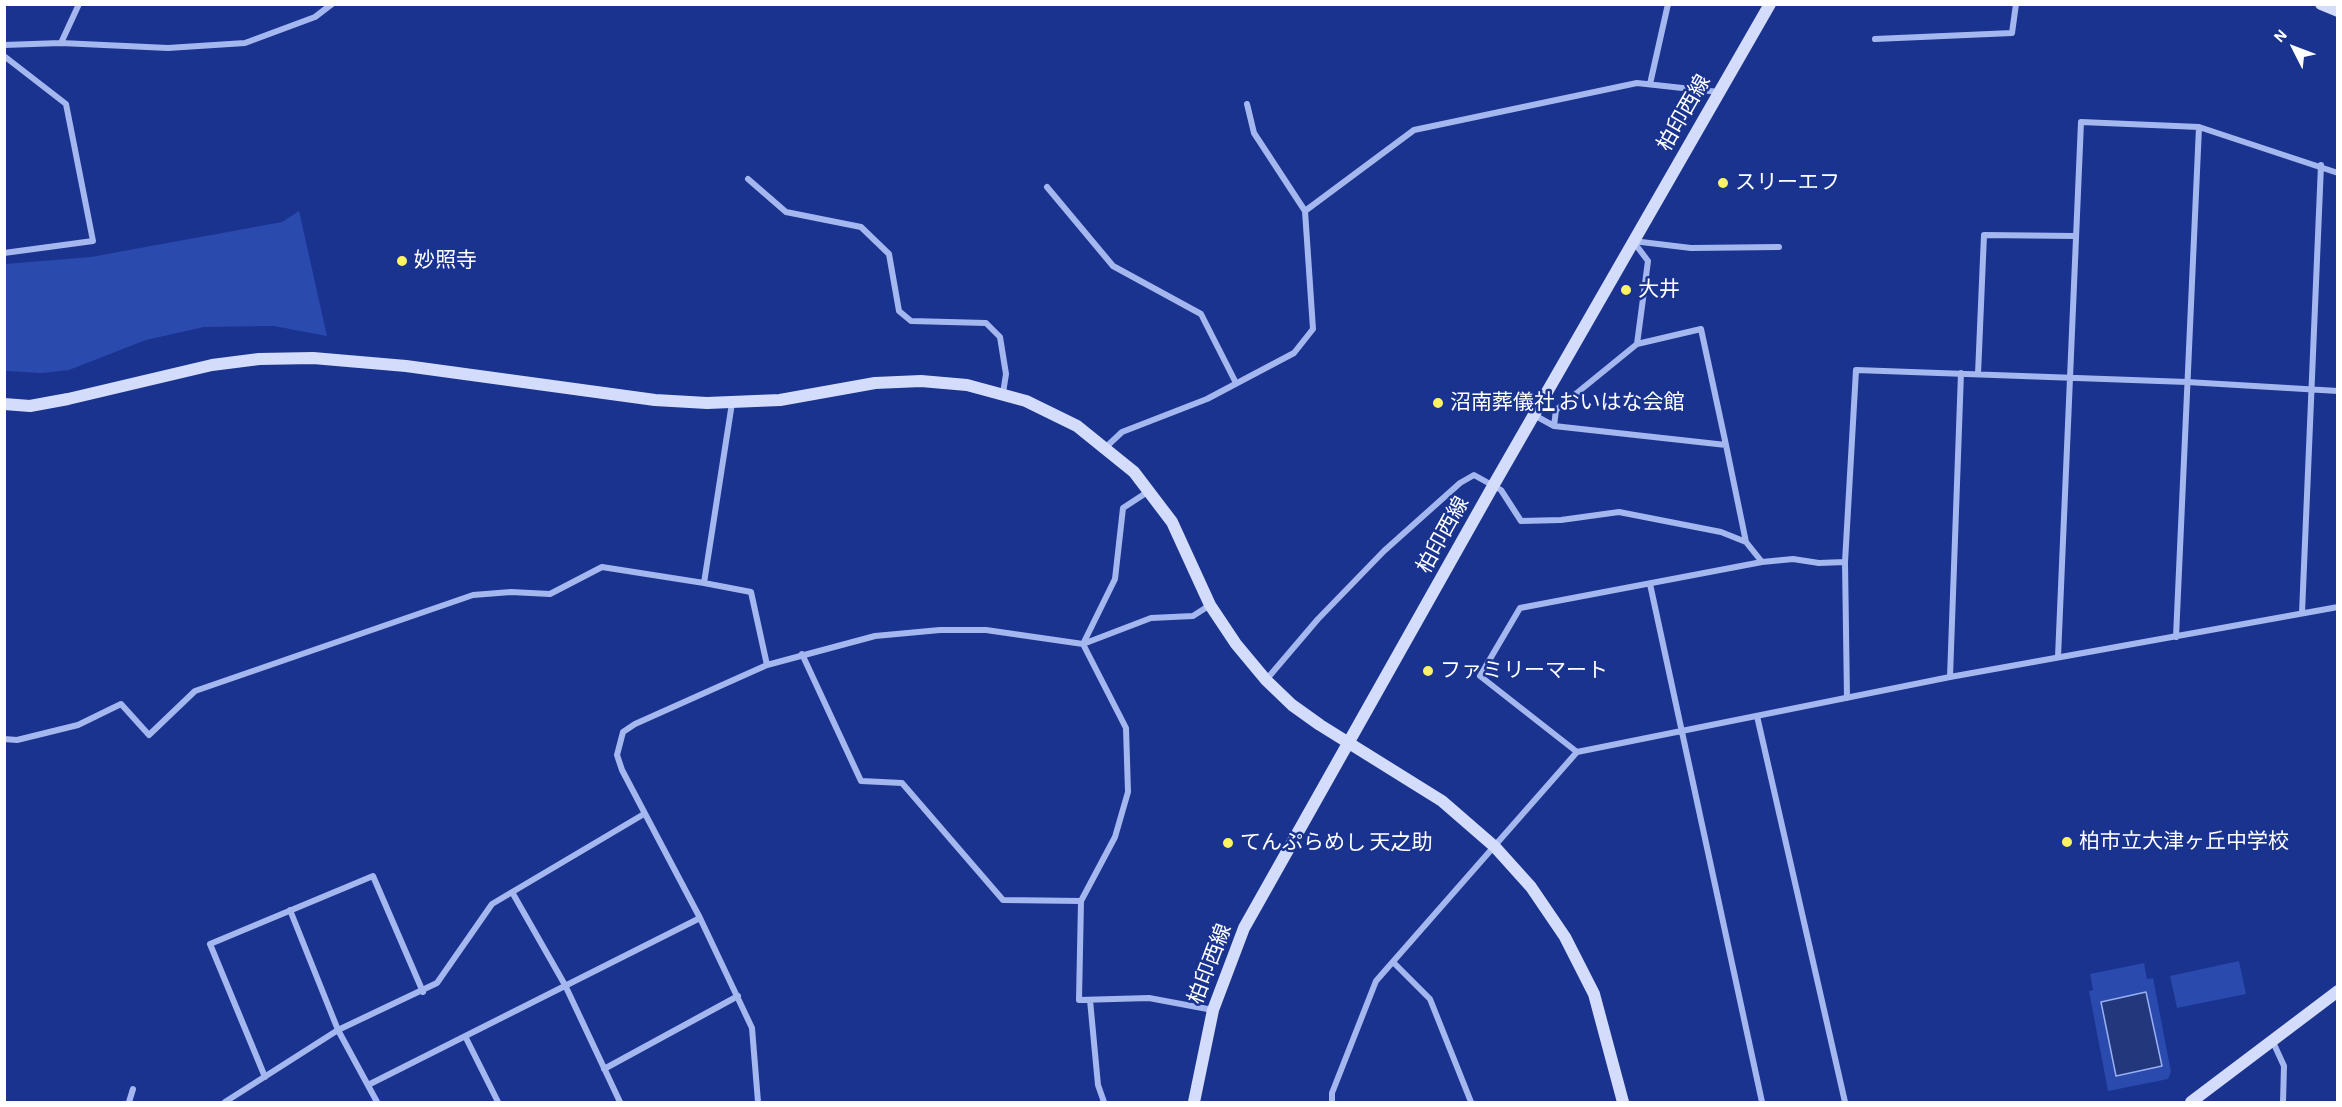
<!DOCTYPE html>
<meta charset="utf-8">
<style>
body{margin:0}
#map{position:relative;width:2342px;height:1107px;overflow:hidden;background:#19338f;font-family:"Alegreya Sans",sans-serif}
canvas{display:block}
.frame{position:absolute;inset:0;border:6px solid #fff;pointer-events:none}
.north{position:absolute;left:2264px;top:18px;width:60px;height:60px;-webkit-text-stroke:4px #19338f;paint-order:stroke;rotate:312deg;font-size:16px;font-weight:700;line-height:24px;text-align:center;color:#fff}
.north::after{content:'';display:block;margin:auto;width:21px;height:27px;background:#fff;clip-path:polygon(50% 0,100% 100%,50% 72%,0 100%)}
</style>
<div id="map">
<canvas width="2342" height="1107"></canvas>
<div class="frame"></div>
<div class="north">N</div>
</div>
<script>
const ctx = document.querySelector('canvas').getContext('2d');
ctx.lineJoin = 'round';
function paint(path, color) { ctx.fillStyle = color; ctx.fill(path, 'evenodd'); }
const poly = rows => new Path2D(rows.map(r => 'M' + r).join(''));
function trace(path, color, width, dash) { ctx.strokeStyle = color; ctx.lineWidth = width; ctx.lineCap = dash ? 'butt' : 'round'; ctx.setLineDash(dash || []); ctx.stroke(path); }
function drawText(font, color, halo, rows, align = 'center') {
  ctx.font = font + ' "Alegreya Sans","Noto Sans JP",sans-serif'; ctx.lineWidth = 5; ctx.setLineDash([]); ctx.textBaseline = 'middle'; ctx.strokeStyle = halo; ctx.fillStyle = color; for (const [text, x, y, turn = 0] of rows) {
    ctx.save(); ctx.translate(x, y); ctx.rotate((+turn || 0) * Math.PI / 180); ctx.textAlign = isNaN(turn) ? turn : align; if (halo) ctx.strokeText(text, 0, 0); ctx.fillText(text, 0, 0); ctx.restore();
  }
}
paint(poly([
 [299,211,327,336,274,326,204,327,146,340,69,370,42,373,5,371,5,264,91,257,282,222],
 [2239,961,2246,994,2177,1008,2170,976],
 [2144,963,2147,979,2153,978,2171,1072,2168,1079,2108,1091,2089,991,2093,990,2090,974]
]), '#2b4aad');
const water = poly([
 [2146,992,2162,1066,2116,1076,2101,1002,2146,992]
]);
paint(water, '#23377d');
trace(water, '#98aff1', 1.5);
trace(poly([
 [1875,39,2012,33,2016,4],
 [61,43,79,4],
 [4,45,61,43,168,48,245,43,315,17,332,4],
 [4,56,66,104,93,241,4,253],
 [1650,84,1668,4],
 [1247,104,1254,133,1305,211],
 [748,179,786,212,861,227,889,254,899,311,911,321,986,323,1000,337,1006,374,1003,393],
 [1047,187,1113,266,1201,314,1236,383],
 [1978,374,1984,235,2075,236],
 [732,403,704,583,751,592,767,665],
 [1534,415,1554,426,1726,445,1746,542],
 [1554,426,1556,410,1637,344],
 [1726,445,1701,329,1637,344,1648,261,1633,241,1691,248,1779,247],
 [1106,447,1122,432,1207,399,1294,353,1313,329,1305,211,1414,130,1637,83,1719,92],
 [1650,584,1762,1102],
 [2302,613,2321,165],
 [2176,637,2199,127],
 [802,654,861,781,902,783,1003,900,1081,901,1079,1000,1149,998,1213,1010],
 [2058,657,2081,122,2199,127,2338,173],
 [1950,677,1961,373],
 [1266,680,1318,619,1384,551,1460,483,1474,475,1501,490,1521,521,1561,520,1619,512,1721,532,1746,542,1762,562],
 [1847,698,1845,562,1856,370,2187,382,2338,391],
 [1757,716,1845,1102],
 [4,739,17,740,78,725,121,704,149,735,195,691,473,595,511,592,550,594,602,567,704,583],
 [1577,752,1950,677,2338,607],
 [512,892,565,985,620,1102],
 [1081,901,1115,837,1128,792,1126,728,1083,644,1115,579,1123,508,1149,491],
 [290,910,338,1030,377,1102],
 [1393,962,1430,999,1471,1102],
 [1090,1000,1098,1085,1104,1102],
 [466,1038,498,1102],
 [2273,1042,2284,1066,2283,1102],
 [604,1069,738,996],
 [265,1077,210,944,373,876,423,992],
 [368,1085,700,918],
 [129,1102,133,1089],
 [225,1102,338,1030,437,983,492,904,644,814],
 [758,1102,752,1028,700,918,622,770,617,755,623,732,635,724,767,665,875,636,940,630,986,630,1083,644,1151,618,1193,616,1210,605],
 [1332,1102,1332,1093,1376,981,1577,752,1480,676,1520,608,1762,562,1793,559,1819,563,1845,562]
]), '#a5b7ef', 6);
trace(poly([
 [2321,4,2338,11],
 [4,404,30,406,68,399,212,365,259,359,313,358,406,366,655,400,707,403,780,400,875,383,921,381,967,385,1026,401,1077,426,1134,472,1172,522,1210,605,1236,644,1266,680,1292,705,1320,725,1442,801,1495,847,1531,887,1565,937,1594,994,1623,1102],
 [1194,1102,1213,1010,1244,928,1493,486,1770,4],
 [2191,1102,2338,991]
]), '#d3dcfa', 12);
for (const [x, y, r, color] of [
 [1723,183,6,"#fff363"],
 [402,261,6,"#fff363"],
 [1626,290,6,"#fff363"],
 [1438,403,6,"#fff363"],
 [1428,671,6,"#fff363"],
 [2067,842,6,"#fff363"],
 [1228,843,6,"#fff363"]
]) { const dot = new Path2D(); dot.arc(x, y, r, 0, 2 * Math.PI); ctx.fillStyle = color; ctx.fill(dot); trace(dot, '#19338f', 2); }
drawText('21px', '#fff', '#19338f', [
 ["柏印西線",1684,113,-60],
 ["柏印西線",1443,535,-61],
 ["柏印西線",1210,964,-69]
]);
drawText('21px', '#fff', '#19338f', [
 ["スリーエフ",1735,183],
 ["妙照寺",414,261],
 ["大井",1638,290],
 ["沼南葬儀社 おいはな会館",1450,403],
 ["ファミリーマート",1440,671],
 ["柏市立大津ヶ丘中学校",2079,842],
 ["てんぷらめし 天之助",1240,843]
], 'left');
</script>
